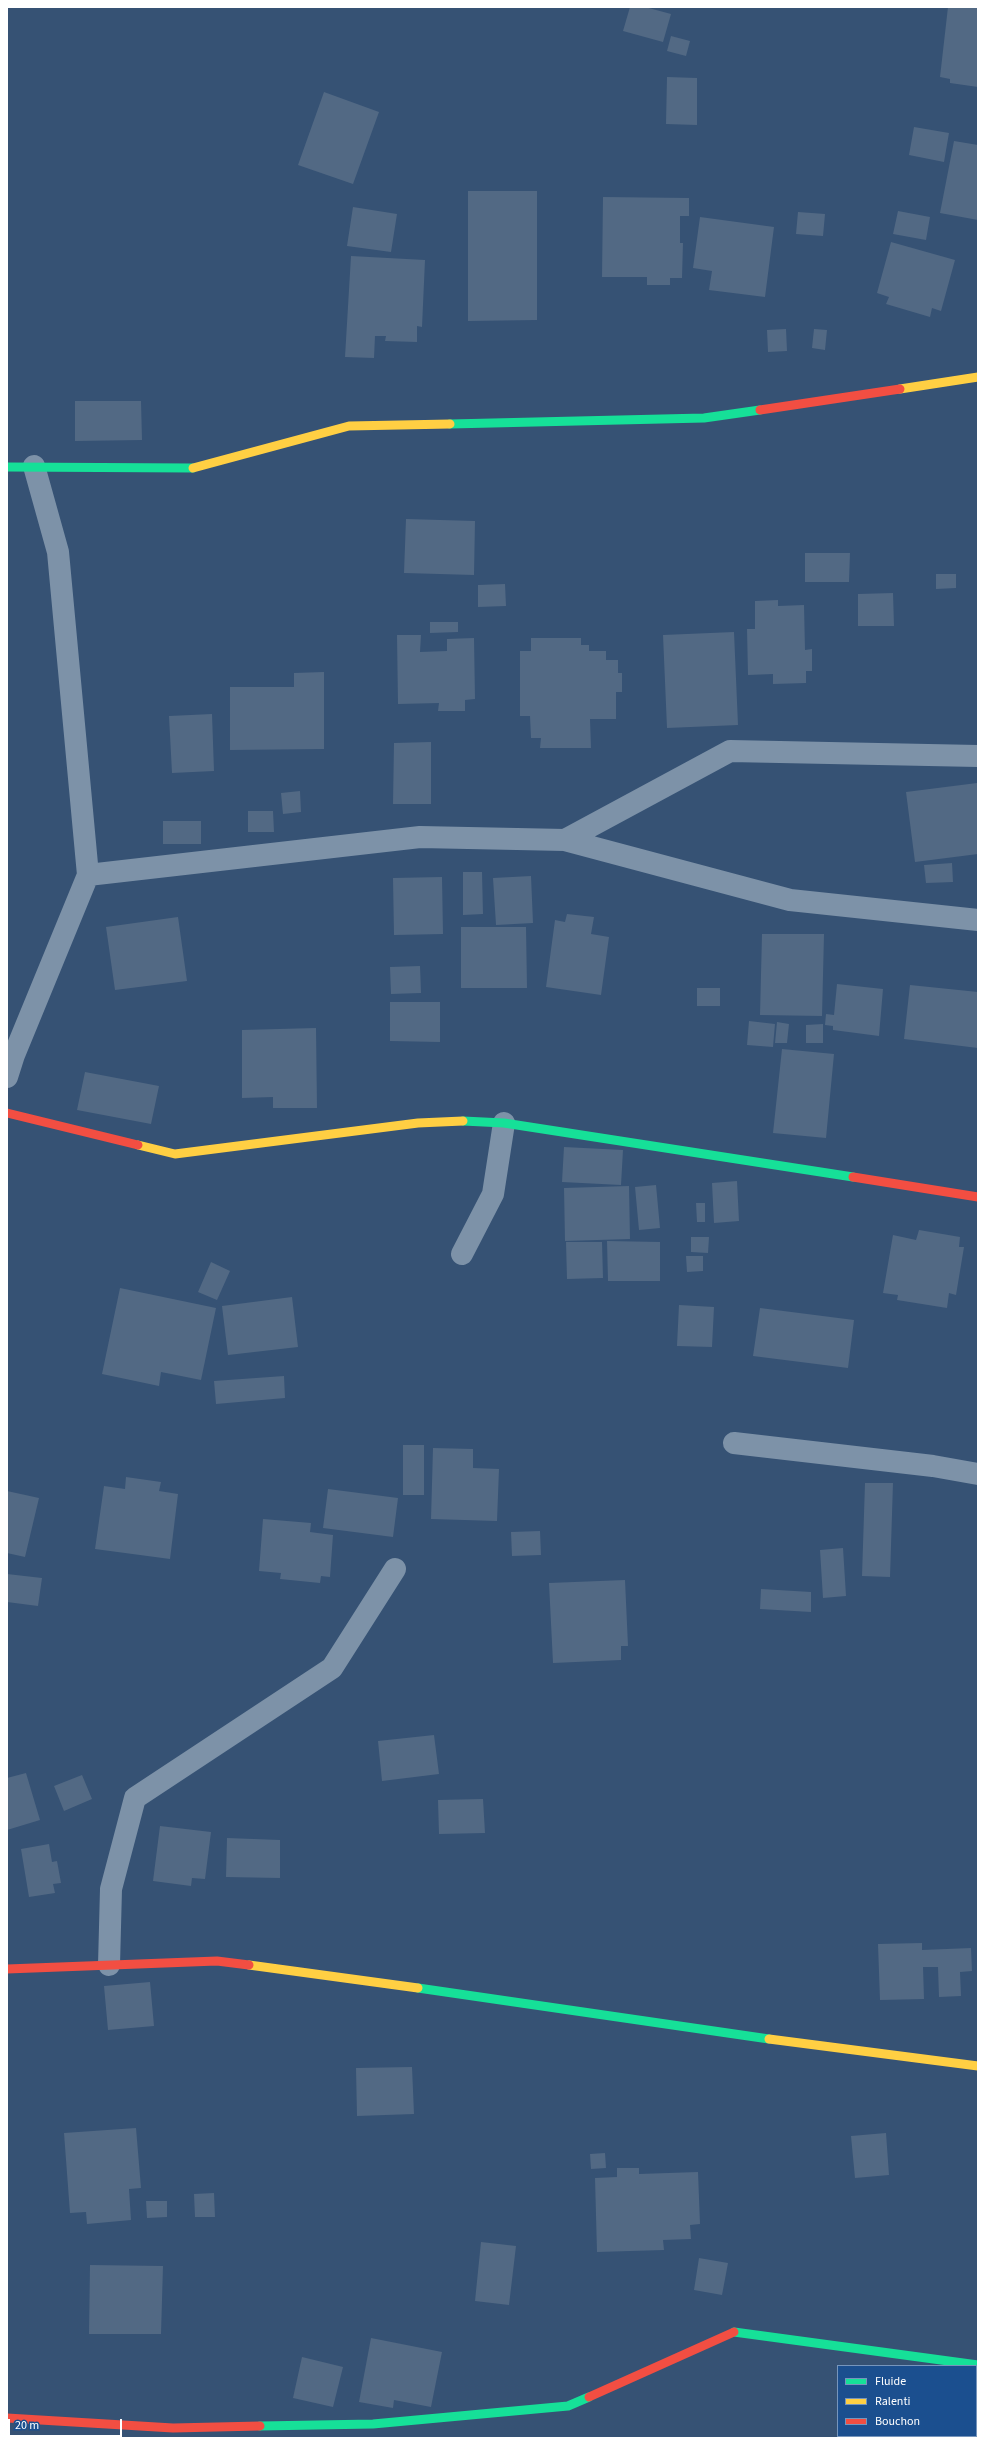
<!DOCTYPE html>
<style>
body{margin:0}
#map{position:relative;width:985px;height:2445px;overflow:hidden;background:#365274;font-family:"Source Sans 3",sans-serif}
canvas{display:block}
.frame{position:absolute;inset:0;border:8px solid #fff;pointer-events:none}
.legend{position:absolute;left:837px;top:2365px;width:140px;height:72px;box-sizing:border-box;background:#1b4f8f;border:1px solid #7695bc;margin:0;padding:5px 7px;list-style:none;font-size:12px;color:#fff}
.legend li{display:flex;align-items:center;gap:8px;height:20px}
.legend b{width:20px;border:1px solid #7695bc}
.scale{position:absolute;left:8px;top:2419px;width:114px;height:18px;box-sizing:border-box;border:2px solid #fff;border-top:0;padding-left:5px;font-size:12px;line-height:14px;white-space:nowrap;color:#fff;-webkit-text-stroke:3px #1b4f8f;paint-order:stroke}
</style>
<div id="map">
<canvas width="985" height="2445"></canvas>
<div class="frame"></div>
<ul class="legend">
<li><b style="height:5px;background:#16e098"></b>Fluide</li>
<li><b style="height:5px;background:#ffcf43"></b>Ralenti</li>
<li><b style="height:5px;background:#f24e42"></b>Bouchon</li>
</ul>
<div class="scale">20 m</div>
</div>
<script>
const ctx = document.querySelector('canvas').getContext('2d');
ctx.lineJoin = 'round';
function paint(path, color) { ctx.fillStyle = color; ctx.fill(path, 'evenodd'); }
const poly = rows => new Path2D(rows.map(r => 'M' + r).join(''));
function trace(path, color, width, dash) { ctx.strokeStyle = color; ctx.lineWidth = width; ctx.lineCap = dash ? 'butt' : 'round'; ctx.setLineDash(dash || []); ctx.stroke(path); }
paint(poly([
 [630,7,645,7,671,14,663,42,623,31],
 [948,7,978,7,978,87,950,83,950,79,940,77],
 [671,36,690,41,686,56,667,51],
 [667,77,697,78,697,125,666,124],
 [324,92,379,112,353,184,298,165],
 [914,127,949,133,944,162,909,155],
 [954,141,978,145,978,220,940,213],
 [468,191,537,191,537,320,468,321],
 [603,197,689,198,689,216,680,216,680,243,683,243,682,278,670,278,670,285,647,285,647,277,602,277],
 [353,207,397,214,391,252,347,246],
 [898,211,930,217,926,240,893,234],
 [798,212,825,214,823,236,796,234],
 [700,217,774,227,765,297,709,290,712,271,693,268],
 [891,242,955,260,941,311,932,308,930,317,886,304,889,297,877,293],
 [351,256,425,260,422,327,417,326,417,342,385,341,386,336,375,336,374,358,345,357],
 [786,329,787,351,768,352,767,330],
 [814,329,827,330,825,350,812,348],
 [75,401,141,401,142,440,75,441],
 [406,519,475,521,474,575,404,573],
 [805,553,850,553,849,582,805,582],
 [936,574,956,574,956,588,936,589],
 [505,584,506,606,478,607,478,585],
 [893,593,894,626,858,626,858,594],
 [778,600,778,606,804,605,805,650,812,649,812,671,806,671,806,683,773,684,773,674,748,675,747,629,755,629,755,601],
 [430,622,458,622,458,632,430,633],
 [734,632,738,725,667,728,663,635],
 [397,635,421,635,420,652,447,651,447,639,474,638,475,699,465,700,465,711,438,711,439,703,398,704],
 [531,638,581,638,581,645,589,645,589,651,606,651,606,660,618,660,618,673,622,673,622,692,616,692,616,719,590,719,591,748,540,748,541,738,531,738,530,716,520,716,520,651,531,651],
 [324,672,324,749,230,750,230,687,294,687,294,673],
 [212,714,214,771,172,773,169,716],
 [431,742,431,804,393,804,394,743],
 [977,783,978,854,915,862,906,792],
 [300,791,301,812,283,814,281,793],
 [248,811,273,811,274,832,248,832],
 [163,821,201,821,201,844,163,844],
 [952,863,953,882,926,883,924,865],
 [463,872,482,872,483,914,463,915],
 [531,876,533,923,496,925,493,878],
 [442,877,443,934,394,935,393,878],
 [567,914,594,917,591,934,609,937,601,995,546,987,555,920,565,922],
 [178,917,187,981,115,990,106,927],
 [461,927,526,927,527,988,461,988],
 [762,934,824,934,822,1016,760,1015],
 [420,966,421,993,391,994,390,967],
 [837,984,883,989,879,1036,833,1030,833,1026,825,1025,826,1014,834,1015],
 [910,985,978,992,978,1048,904,1039],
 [697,988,720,988,720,1006,697,1006],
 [390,1002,440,1002,440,1042,390,1041],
 [749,1021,775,1024,773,1047,747,1045],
 [777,1022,789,1024,787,1043,775,1043],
 [823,1024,823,1043,806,1043,806,1025],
 [316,1028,317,1108,273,1108,273,1097,242,1098,242,1030],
 [782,1049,834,1054,826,1138,773,1133],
 [85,1072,159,1086,151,1124,77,1110],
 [564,1147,623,1150,621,1185,562,1182],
 [737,1181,739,1221,714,1223,712,1183],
 [656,1185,660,1228,639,1230,635,1187],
 [629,1186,630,1239,565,1241,564,1188],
 [696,1203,705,1203,705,1222,697,1222],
 [919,1230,960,1237,959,1247,964,1247,956,1295,949,1293,947,1308,897,1300,898,1295,883,1293,893,1235,916,1240],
 [691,1237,709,1237,708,1253,691,1252],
 [607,1241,660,1242,660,1281,608,1281],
 [566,1242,602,1242,603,1278,567,1279],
 [686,1256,703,1256,703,1271,687,1272],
 [211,1262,230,1271,217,1300,198,1292],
 [120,1288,216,1308,201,1380,161,1372,159,1386,102,1374],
 [292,1297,298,1347,228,1355,222,1306],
 [679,1305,714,1307,712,1347,677,1346],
 [760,1308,854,1320,848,1368,753,1356],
 [284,1376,285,1398,216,1404,214,1381],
 [403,1445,424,1445,424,1495,403,1495],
 [433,1448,473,1449,473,1468,499,1469,497,1521,431,1519],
 [126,1477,161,1482,159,1491,178,1494,170,1559,95,1549,104,1486,125,1489],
 [865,1483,893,1483,890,1577,862,1576],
 [328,1489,398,1498,393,1537,323,1528],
 [7,1491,39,1498,25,1557,7,1553],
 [263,1519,311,1523,310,1532,333,1535,330,1577,321,1576,320,1583,280,1579,281,1573,259,1571],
 [540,1531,541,1555,512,1556,511,1532],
 [843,1548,846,1596,823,1598,820,1550],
 [7,1574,42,1578,38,1606,7,1602],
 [625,1580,628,1646,621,1646,621,1660,553,1663,549,1583],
 [761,1589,811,1592,811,1612,760,1609],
 [434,1735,439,1774,382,1781,378,1741],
 [26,1773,40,1820,7,1830,7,1778],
 [82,1775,92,1799,64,1811,54,1786],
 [483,1799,485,1833,439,1834,438,1800],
 [160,1826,211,1832,205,1879,192,1878,191,1886,153,1881],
 [227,1838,280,1840,280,1878,226,1877],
 [49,1844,52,1862,57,1861,61,1883,53,1884,55,1893,29,1897,21,1849],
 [922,1943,922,1950,971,1948,972,1971,960,1972,961,1996,939,1997,938,1967,923,1967,924,1999,880,2000,878,1944],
 [150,1982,154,2026,108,2030,104,1986],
 [412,2067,414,2114,357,2116,356,2068],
 [136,2128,141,2188,129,2189,131,2220,87,2224,86,2212,70,2213,64,2133],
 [886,2133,889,2175,855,2178,851,2136],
 [605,2153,606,2168,591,2169,590,2154],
 [617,2168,639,2168,639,2174,698,2172,700,2224,690,2225,691,2239,663,2240,664,2250,597,2252,595,2178,617,2177],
 [214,2193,215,2217,195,2217,194,2194],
 [146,2201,167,2201,167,2217,147,2218],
 [481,2242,516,2246,509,2305,475,2301],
 [699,2258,728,2263,722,2295,694,2290],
 [90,2265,163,2266,161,2334,89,2334],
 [371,2338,442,2352,431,2407,394,2400,393,2408,359,2402],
 [302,2357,343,2367,333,2407,293,2398]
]), '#526984');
trace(poly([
 [565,840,790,900,978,920],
 [88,875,420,837,565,840,730,751,978,756],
 [7,1077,14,1055,88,875,58,552,34,466],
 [462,1254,493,1194,504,1123],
 [734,1443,933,1466,978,1474],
 [109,1965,111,1889,135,1798,332,1668,395,1569]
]), '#7d92a8', 22);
trace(poly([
 [450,424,704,418,760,410],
 [7,467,193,468],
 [463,1121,504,1123,853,1177],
 [418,1988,769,2039],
 [734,2332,978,2365],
 [260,2426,373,2424,568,2406,589,2397]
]), '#16e098', 9);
trace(poly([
 [900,389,978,377],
 [193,468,349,426,450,424],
 [138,1145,175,1154,418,1123,463,1121],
 [249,1965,418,1988],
 [769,2039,978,2066]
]), '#ffcf43', 9);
trace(poly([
 [760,410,900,389],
 [7,1113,138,1145],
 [853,1177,978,1197],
 [7,1969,217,1961,249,1965],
 [589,2397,734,2332],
 [7,2418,173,2428,260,2426]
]), '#f24e42', 9);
</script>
